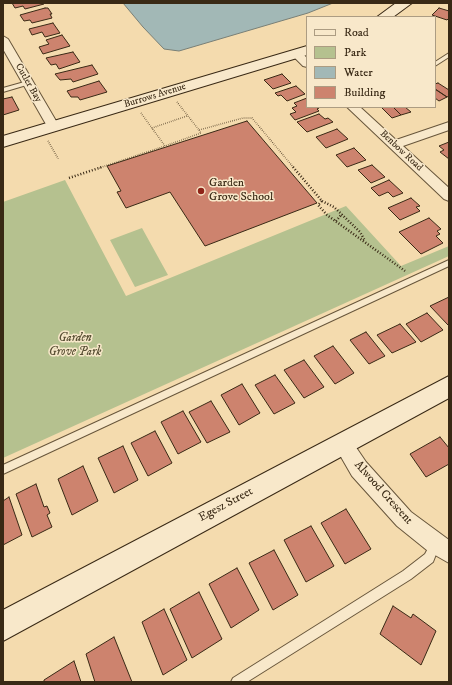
<!DOCTYPE html>
<style>
body{margin:0}
#map{position:relative;width:452px;height:685px;overflow:hidden;background:#f4dbae;font-family:"IM FELL DW Pica",serif}
canvas{display:block}
.frame{position:absolute;inset:0;border:4px solid #392915;pointer-events:none}
.legend{position:absolute;left:306px;top:16px;width:130px;height:92px;box-sizing:border-box;background:#f8e8ca;border:1px solid #ac9c82;margin:0;padding:5px 7px;list-style:none;font-size:12px;color:#392915}
.legend li{display:flex;align-items:center;gap:8px;height:20px}
.legend b{width:20px;border:1px solid #ac9c82}
</style>
<div id="map">
<canvas width="452" height="685"></canvas>
<div class="frame"></div>
<ul class="legend">
<li><b style="height:5px;background:#f8e8ca"></b>Road</li>
<li><b style="height:11px;background:#b5c18f"></b>Park</li>
<li><b style="height:11px;background:#a2b8b6"></b>Water</li>
<li><b style="height:11px;background:#cd836e"></b>Building</li>
</ul>
</div>
<script>
const ctx = document.querySelector('canvas').getContext('2d');
ctx.lineJoin = 'round';
function paint(path, color) { ctx.fillStyle = color; ctx.fill(path, 'evenodd'); }
const poly = rows => new Path2D(rows.map(r => 'M' + r).join(''));
function trace(path, color, width, dash) { ctx.strokeStyle = color; ctx.lineWidth = width; ctx.lineCap = dash ? 'butt' : 'round'; ctx.setLineDash(dash || []); ctx.stroke(path); }
function drawText(font, color, halo, rows, align = 'center') {
  ctx.font = font + ' "IM FELL DW Pica",serif'; ctx.lineWidth = 3; ctx.setLineDash([]); ctx.textBaseline = 'middle'; ctx.strokeStyle = halo; ctx.fillStyle = color; for (const [text, x, y, turn = 0] of rows) {
    ctx.save(); ctx.translate(x, y); ctx.rotate((+turn || 0) * Math.PI / 180); ctx.textAlign = isNaN(turn) ? turn : align; if (halo) ctx.strokeText(text, 0, 0); ctx.fillText(text, 0, 0); ctx.restore();
  }
}
paint(poly([
 [65,180,126,296,346,206,401,266,449,246,449,256,3,458,3,202],
 [142,228,168,275,135,287,110,240]
]), '#b5c18f');
const water = poly([
 [123,3,333,3,308,13,179,51,164,49,143,27,123,3]
]);
paint(water, '#a2b8b6');
trace(water, '#787f76', 1);
const building = poly([
 [12,3,43,3,44,4,25,9,23,6,15,8,12,3],
 [45,8,48,8,52,14,50,14,52,18,32,23,30,20,24,21,20,15,45,8],
 [439,8,449,11,449,18,447,20,432,15,439,8],
 [53,23,60,33,45,37,42,32,32,35,29,29,53,23],
 [62,35,70,46,43,54,39,47,49,44,46,40,62,35],
 [73,52,80,62,59,69,56,64,51,65,46,58,73,52],
 [92,65,98,74,73,82,71,79,60,80,55,74,92,65],
 [282,74,291,83,273,89,264,80,282,74],
 [99,81,107,92,80,100,78,97,71,97,67,91,99,81],
 [438,83,449,90,449,96,447,97,435,89,435,84,438,83],
 [296,86,305,94,287,101,281,95,278,96,275,93,296,86],
 [435,89,447,97,439,101,435,98,435,89],
 [12,97,19,110,3,115,3,99,12,97],
 [307,98,307,107,317,107,319,108,317,109,319,111,295,120,290,114,296,112,292,108,297,106,294,103,307,98],
 [381,107,393,107,401,115,392,118,381,107],
 [393,107,405,107,411,112,401,115,393,107],
 [319,114,325,119,328,118,333,122,307,132,297,122,319,114],
 [247,121,317,203,205,246,170,192,126,208,117,192,121,191,107,166,247,121],
 [337,129,348,139,326,148,316,137,337,129],
 [449,142,449,159,440,152,444,150,439,146,449,142],
 [354,148,366,160,347,167,336,155,354,148],
 [372,165,385,177,371,183,358,170,372,165],
 [389,180,403,193,393,197,388,192,379,196,371,188,389,180],
 [411,198,420,206,416,207,420,211,400,220,388,208,411,198],
 [429,218,441,229,437,231,440,234,436,236,443,243,421,254,399,232,429,218],
 [449,297,449,325,448,325,430,306,449,297],
 [427,313,443,330,421,342,406,324,427,313],
 [400,324,416,342,392,353,377,335,400,324],
 [366,332,385,356,369,364,350,340,366,332],
 [333,346,354,373,335,384,314,356,333,346],
 [304,360,324,387,304,398,284,370,304,360],
 [275,375,295,403,274,414,255,385,275,375],
 [242,384,260,413,239,425,221,395,242,384],
 [211,401,230,432,207,443,189,412,211,401],
 [183,411,201,442,178,454,161,422,183,411],
 [155,431,172,463,148,476,131,443,155,431],
 [440,437,449,448,449,464,426,477,410,454,440,437],
 [123,446,138,480,114,493,98,458,123,446],
 [83,466,98,501,72,515,58,479,83,466],
 [36,484,44,507,47,506,50,513,47,515,52,527,32,537,16,494,36,484],
 [9,497,22,535,3,545,3,501,9,497],
 [346,509,371,549,345,564,321,523,346,509],
 [311,526,334,566,306,582,284,540,311,526],
 [274,550,298,595,273,610,249,563,274,550],
 [237,568,259,610,231,628,209,584,237,568],
 [199,592,222,639,192,658,170,609,199,592],
 [393,606,411,618,413,614,436,631,421,665,380,634,393,606],
 [164,609,187,660,163,675,142,622,164,609],
 [114,637,132,682,95,682,86,654,114,637],
 [74,661,81,682,44,682,44,680,74,661]
]);
paint(building, '#cd836e');
trace(building, '#392915', 1);
const lane = poly([
 [449,53,449,57,435,66,435,62,449,53],
 [28,81,31,83,30,84,3,92,3,88,28,81],
 [449,260,449,266,3,474,3,465,449,260],
 [435,539,438,541,440,544,433,562,411,579,247,682,231,682,233,678,403,571,425,554,432,541,435,539]
]);
const street = poly([
 [3,36,8,39,59,126,57,129,49,129,47,126,3,49,3,36],
 [296,50,300,51,307,58,307,67,303,66,290,53,296,50],
 [347,107,360,107,396,140,449,122,449,130,403,146,449,188,449,201,444,199,347,107],
 [342,434,349,437,366,462,411,512,449,540,449,563,428,551,397,526,352,476,333,443,335,437,342,434]
]);
const secondary = poly([
 [396,3,412,3,393,17,377,17,396,3],
 [307,46,307,55,3,147,3,136,307,46],
 [449,376,449,398,3,641,3,610,449,376]
]);
trace(lane, '#68563b', 2);
trace(street, '#68563b', 2);
trace(secondary, '#392915', 2);
trace(poly([
 [177,102,199,130,243,118,252,118,294,168],
 [141,113,165,146,201,133,199,130],
 [152,128,187,116],
 [48,141,59,160],
 [99,168,165,146]
]), '#392915', 1.5, [0.5, 1.5]);
trace(poly([
 [293,167,322,201,318,205,327,215,405,271],
 [69,178,102,167],
 [322,201,334,207,360,232,365,241],
 [336,221,342,214]
]), '#392915', 2.5, [1, 2]);
paint(lane, '#f8e8ca');
paint(street, '#f8e8ca');
paint(secondary, '#f8e8ca');
for (const [x, y, r, color] of [
 [201,191,4,"#8f2418"]
]) { const dot = new Path2D(); dot.arc(x, y, r, 0, 2 * Math.PI); ctx.fillStyle = color; ctx.fill(dot); trace(dot, '#f8e8ca', 1.5); }
drawText('10px', '#392915', '#f8e8ca', [
 ["Cutler Bay",28,83,60],
 ["Burrows Avenue",155,96,-17],
 ["Benbow Road",401,151,43]
]);
drawText('12px', '#392915', '#f8e8ca', [
 ["Garden",209,184],
 ["Grove School",209,198]
], 'left');
drawText('italic 12px', '#584f34', '#f8e8ca', [
 ["Garden",75,339],
 ["Grove Park",75,353]
]);
drawText('12px', '#392915', '#f8e8ca', [
 ["Alwood Crescent",383,493,48],
 ["Egesz Street",226,505,-28]
]);
</script>
